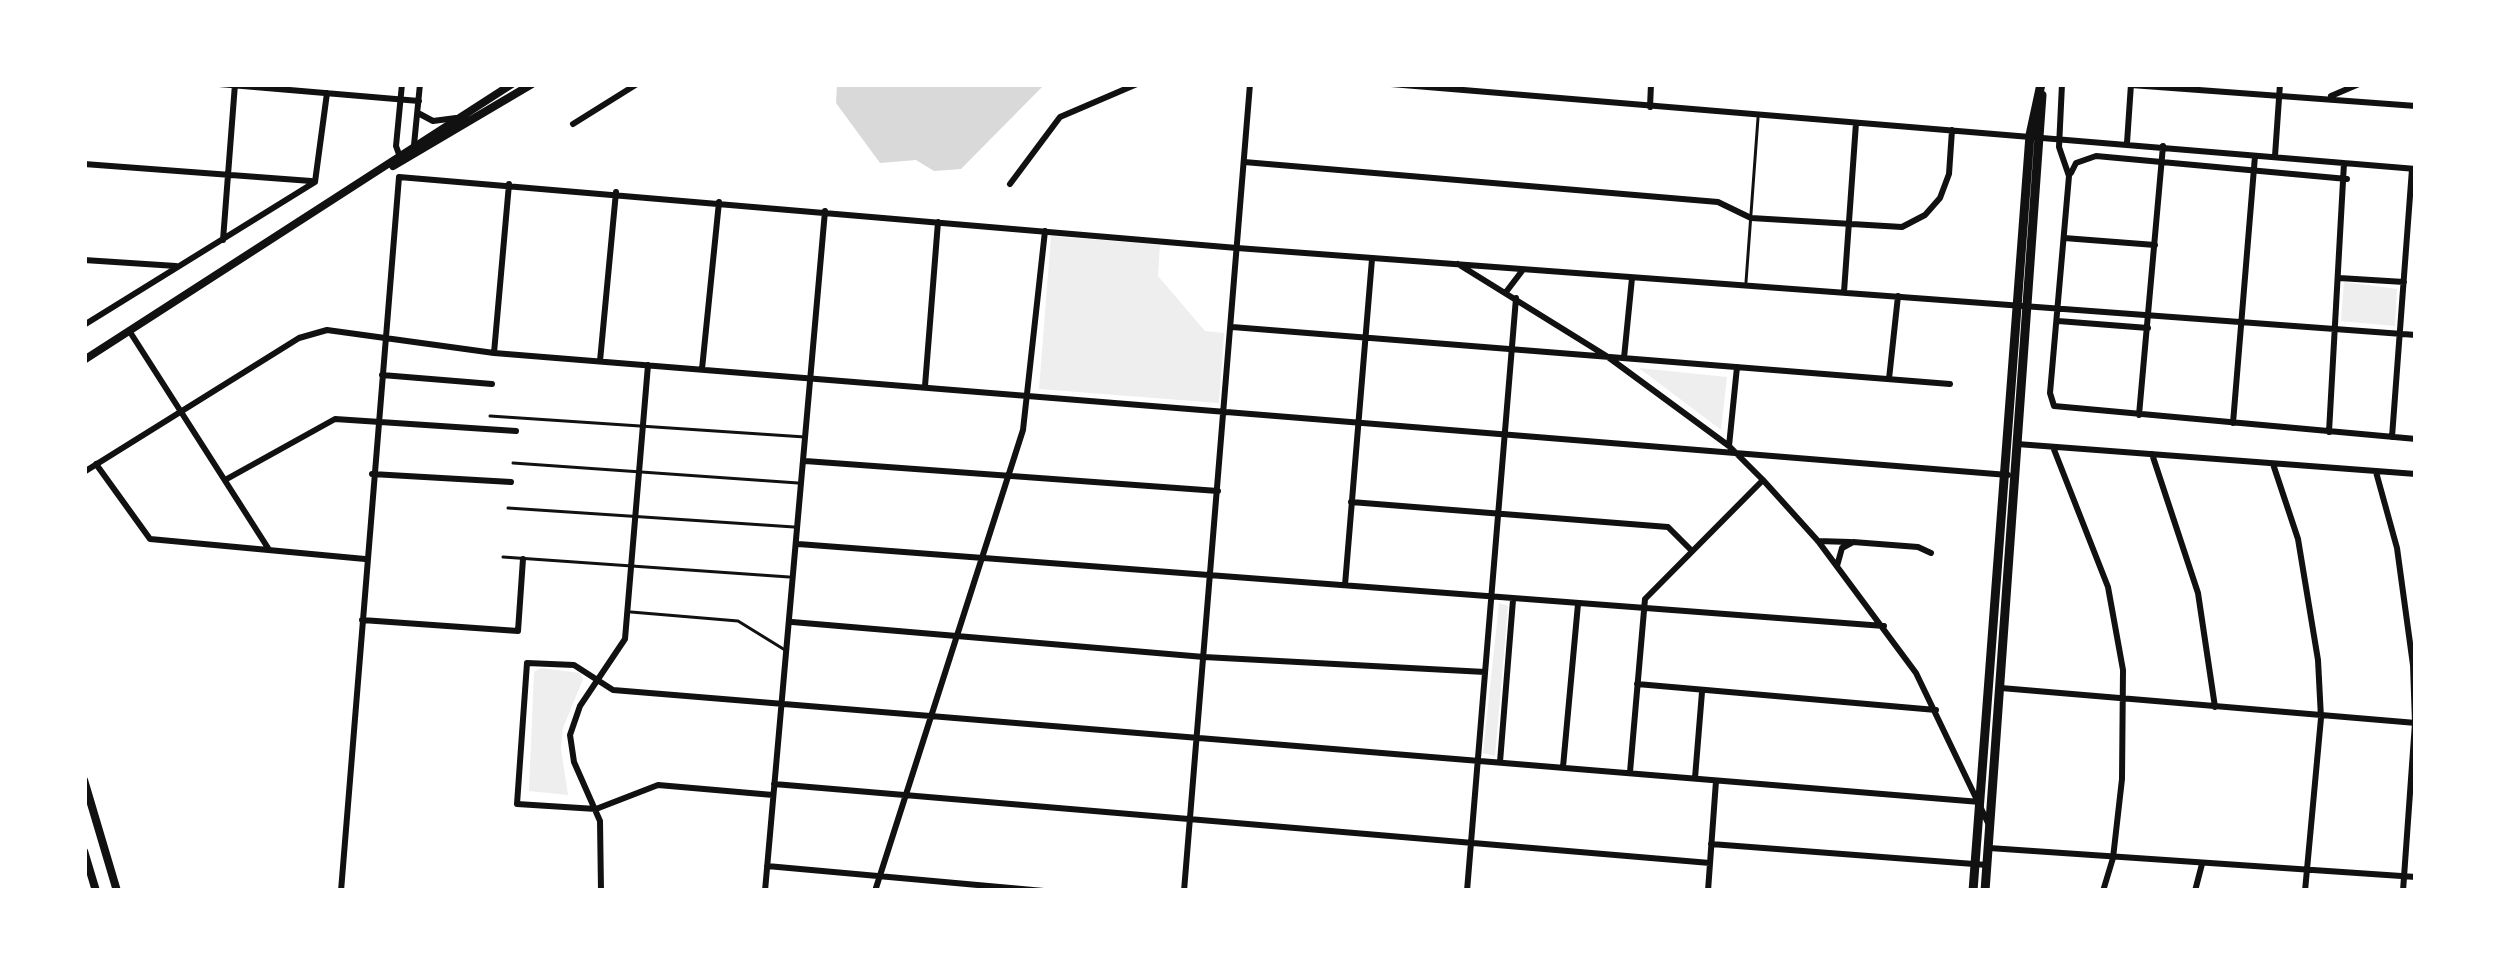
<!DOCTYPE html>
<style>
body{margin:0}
#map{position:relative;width:2500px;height:975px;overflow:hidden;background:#fff;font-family:Lato,sans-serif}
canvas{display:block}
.frame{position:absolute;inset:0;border:87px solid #fff;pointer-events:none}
</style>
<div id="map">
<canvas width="2500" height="975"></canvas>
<div class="frame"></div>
</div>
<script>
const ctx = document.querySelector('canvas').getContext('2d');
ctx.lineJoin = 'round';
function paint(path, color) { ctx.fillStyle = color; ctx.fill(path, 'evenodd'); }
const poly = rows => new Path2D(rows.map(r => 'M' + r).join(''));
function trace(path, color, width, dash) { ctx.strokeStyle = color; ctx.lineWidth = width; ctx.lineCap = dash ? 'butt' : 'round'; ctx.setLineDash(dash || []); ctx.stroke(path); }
paint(poly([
 [1051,236,1160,245,1158,276,1205,331,1224,333,1219,403,1039,389],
 [2344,282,2397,289,2395,326,2341,321],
 [1639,368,1727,377,1721,430],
 [1499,603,1508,606,1495,756,1483,753],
 [541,668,580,673,583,679,563,728,561,749,568,795,529,791,534,672]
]), '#eee');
paint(poly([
 [837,84,1045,84,961,169,934,171,916,160,880,163,836,103]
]), '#d9d9d9');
trace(poly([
 [1746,282,1758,118],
 [490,416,805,437],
 [513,463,798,483],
 [508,508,794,527],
 [503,557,789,577],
 [631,612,738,621,785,650]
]), '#111', 3);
trace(poly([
 [219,84,419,101],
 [1391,84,2416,169],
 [2062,84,2059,147,2069,176,2050,393,2054,406,2416,439],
 [2131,85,2416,106],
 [2331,96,2359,84],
 [1650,107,1651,84],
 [418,113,433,121,456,118],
 [573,124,637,84],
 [2127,143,2131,84],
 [414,145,420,84],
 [2275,156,2280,84],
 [400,157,396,146,402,84],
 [1244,162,1718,202,1751,218,1902,227,1925,215,1940,198,1949,174,1952,130],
 [84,164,311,181],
 [2071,173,2076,163,2096,156,2347,179],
 [399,177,1237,248,2416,335],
 [1010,184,1060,117,1137,84],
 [2064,238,2155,245],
 [223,240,235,84],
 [84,260,176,266],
 [1458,264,1608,357,1729,446,1763,480,1818,541,1916,673,1989,825],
 [2339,278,2404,282],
 [1506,292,1522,271],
 [1844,292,1856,123],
 [2058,321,2148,328],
 [84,325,315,182,327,93],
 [1232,327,1950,384],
 [130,332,268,548],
 [494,353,509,184],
 [1624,358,1632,278],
 [600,361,616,192],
 [702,369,719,202],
 [382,375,492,384],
 [1889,379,1898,296],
 [925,386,938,222],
 [2139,415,2163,146],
 [2233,423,2255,156],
 [2329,432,2344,163],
 [2392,437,2412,169],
 [2017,444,2416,474],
 [1729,446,1737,367],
 [2053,447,2108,587,2123,670,2122,779,2113,858,2103,891],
 [2152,454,2198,593,2215,707],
 [805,461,1218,491],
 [96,464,150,539,365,559],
 [2273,464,2298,539,2318,660,2321,718,2305,891],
 [84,472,299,338,327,330,494,353,2008,475],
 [2376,472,2397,548,2413,665,2415,723,2403,891],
 [372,474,511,482],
 [225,480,335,419,516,431],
 [1351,502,1668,527,1691,550],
 [1818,541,1850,542],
 [798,544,1884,626],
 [1837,566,1842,548,1853,542,1918,547,1931,553],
 [1345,585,1372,259],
 [362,620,518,631,523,559],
 [792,622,1204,657,1485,672],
 [1637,684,1936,710],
 [2001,688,2416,723],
 [1500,762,1513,600],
 [1563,767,1578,604],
 [1630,772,1645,599,1763,480],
 [1695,778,1702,692],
 [774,784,1710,863],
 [773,795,658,785,596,809,517,804,527,663,574,665,613,690,1980,802],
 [1711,844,1987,865],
 [1989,848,2416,877],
 [767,866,1044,891],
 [341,891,399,177],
 [601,891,600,821,574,762,570,735,580,706,625,639,648,365],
 [765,891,825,211],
 [875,891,1023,430,1045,231],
 [1184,891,1250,84],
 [1467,891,1516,298],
 [1708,891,1716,781],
 [2195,891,2202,864]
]), '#111', 6);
trace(poly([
 [393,166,532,84],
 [84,360,512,84],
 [84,780,117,891],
 [84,851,96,891]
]), '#111', 8);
trace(poly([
 [1973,891,2030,135,2041,84],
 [1985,891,2042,95]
]), '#111', 9);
</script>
